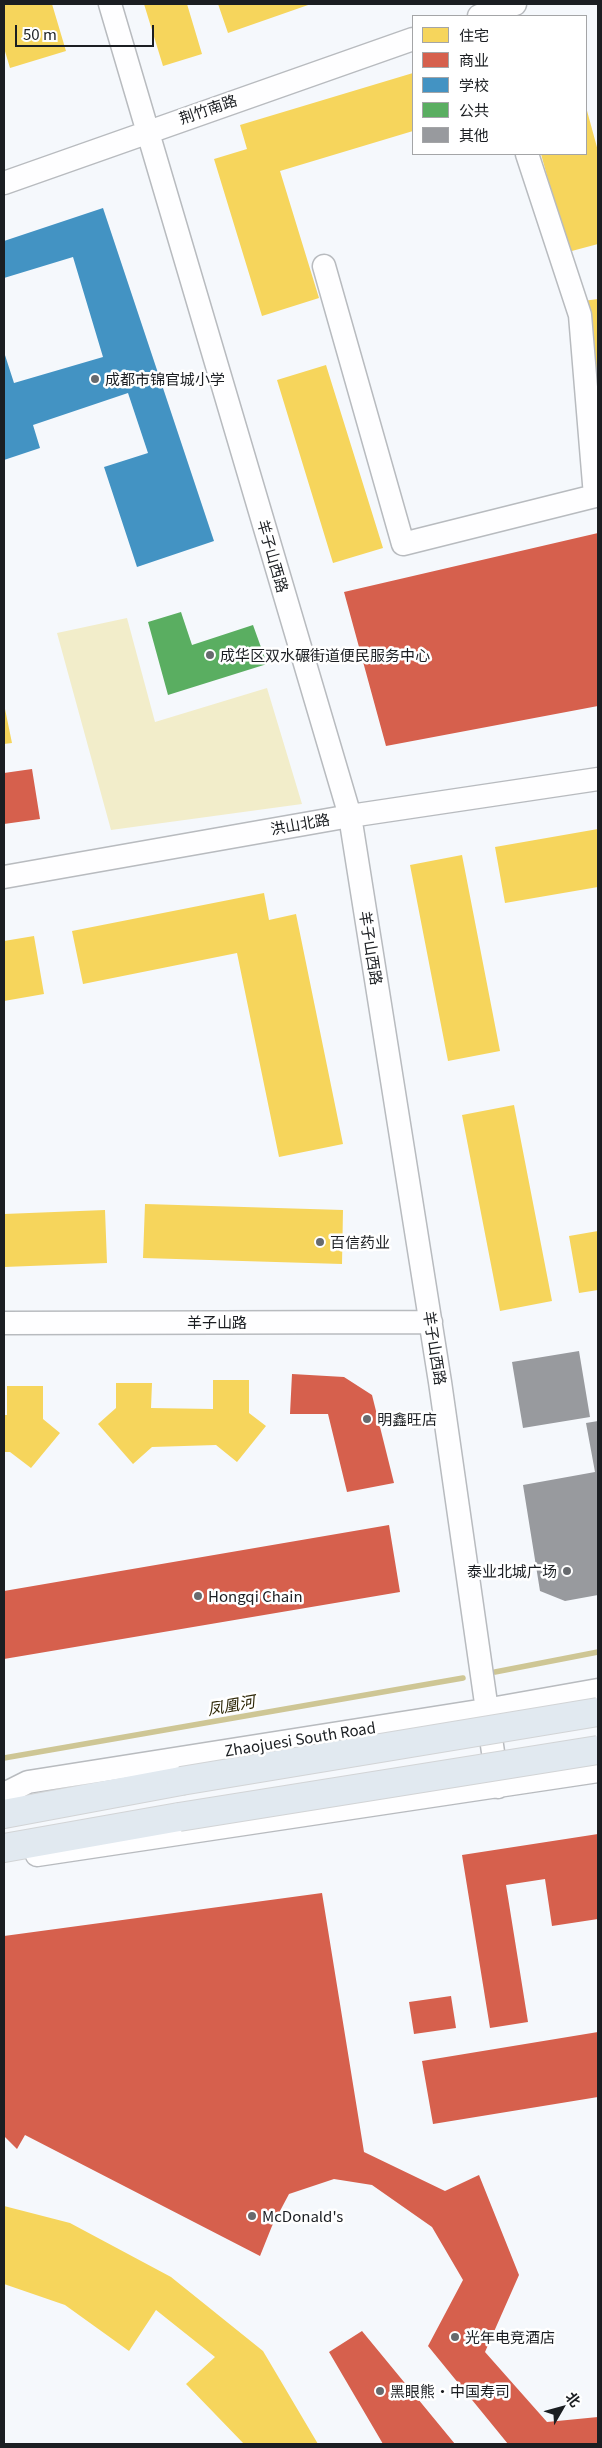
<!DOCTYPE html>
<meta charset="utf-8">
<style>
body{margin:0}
#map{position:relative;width:602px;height:2448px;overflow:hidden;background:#f5f8fc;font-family:Georgia,"Noto Sans SC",serif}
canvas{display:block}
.frame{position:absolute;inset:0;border:5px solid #1b1e22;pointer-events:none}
.legend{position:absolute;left:412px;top:15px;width:175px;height:140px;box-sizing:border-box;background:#fff;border:1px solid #a4a5a7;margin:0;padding:6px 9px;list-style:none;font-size:15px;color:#1b1e22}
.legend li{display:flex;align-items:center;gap:10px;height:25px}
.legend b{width:25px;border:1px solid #a4a5a7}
.north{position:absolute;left:537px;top:2383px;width:50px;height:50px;-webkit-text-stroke:4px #fff;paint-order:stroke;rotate:52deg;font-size:14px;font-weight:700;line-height:20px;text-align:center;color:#1b1e22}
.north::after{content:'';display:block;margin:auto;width:18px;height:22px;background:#1b1e22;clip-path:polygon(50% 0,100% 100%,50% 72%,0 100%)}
.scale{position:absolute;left:15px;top:25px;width:139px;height:22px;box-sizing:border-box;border:2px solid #1b1e22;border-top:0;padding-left:6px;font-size:15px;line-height:18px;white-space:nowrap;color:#1b1e22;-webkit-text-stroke:4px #fff;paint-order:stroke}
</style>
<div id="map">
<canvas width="602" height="2448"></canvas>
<div class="frame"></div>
<ul class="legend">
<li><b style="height:14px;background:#f6d55c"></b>住宅</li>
<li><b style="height:14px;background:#d6604d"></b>商业</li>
<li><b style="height:14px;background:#4393c3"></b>学校</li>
<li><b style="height:14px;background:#5aae61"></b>公共</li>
<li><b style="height:14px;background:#989a9e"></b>其他</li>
</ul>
<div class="north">北</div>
<div class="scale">50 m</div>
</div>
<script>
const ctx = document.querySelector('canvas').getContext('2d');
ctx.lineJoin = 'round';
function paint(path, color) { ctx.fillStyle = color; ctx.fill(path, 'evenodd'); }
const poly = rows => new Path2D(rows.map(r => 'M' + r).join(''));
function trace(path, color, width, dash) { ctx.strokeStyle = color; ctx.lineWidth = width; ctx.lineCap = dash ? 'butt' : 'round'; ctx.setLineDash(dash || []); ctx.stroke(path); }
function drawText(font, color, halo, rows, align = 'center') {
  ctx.font = font + ' Georgia,"Noto Sans SC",serif'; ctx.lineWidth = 5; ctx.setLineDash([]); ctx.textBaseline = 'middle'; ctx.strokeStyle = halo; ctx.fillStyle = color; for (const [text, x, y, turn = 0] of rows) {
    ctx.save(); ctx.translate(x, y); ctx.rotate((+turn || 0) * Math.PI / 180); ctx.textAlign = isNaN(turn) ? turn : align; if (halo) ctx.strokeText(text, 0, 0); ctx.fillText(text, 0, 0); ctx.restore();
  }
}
paint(poly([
 [127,618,155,722,267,688,302,804,111,830,57,633]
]), '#f2edca');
paint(poly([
 [4,4,52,4,66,51,10,68,4,48],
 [144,4,187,4,202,54,163,66],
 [218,4,311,4,228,33],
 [413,73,413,131,280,171,319,298,262,316,214,159,247,149,240,125],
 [586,107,598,151,598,244,568,252,541,154,586,154],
 [598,299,598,401,583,301],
 [326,365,383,548,333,563,277,380],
 [4,704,12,743,4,744],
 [598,829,598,887,505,903,495,847],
 [462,855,500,1051,448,1061,410,865],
 [264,893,269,920,296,914,343,1144,279,1157,237,953,83,984,72,931],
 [34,936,44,994,4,1001,4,941],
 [514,1105,552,1301,500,1311,462,1115],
 [145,1204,343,1210,342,1264,143,1258],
 [105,1210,107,1263,4,1267,4,1214],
 [598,1231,598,1290,579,1293,569,1236],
 [213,1380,249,1380,249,1413,266,1426,237,1462,216,1445,152,1447,133,1464,98,1424,116,1408,116,1383,152,1383,151,1408,213,1409],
 [7,1386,43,1386,43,1419,60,1433,31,1468,10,1452,4,1452,4,1415,7,1415],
 [4,2206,70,2223,171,2277,263,2351,318,2444,244,2444,186,2384,215,2357,156,2310,129,2351,65,2305,4,2284]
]), '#f6d55c');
paint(poly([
 [598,533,598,706,386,746,344,592],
 [32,769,40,819,4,824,4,773],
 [292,1374,344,1377,372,1395,394,1483,347,1492,328,1414,290,1414],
 [389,1525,400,1592,4,1659,4,1591],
 [598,1834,598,1919,552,1926,545,1879,506,1885,528,2022,490,2028,462,1855],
 [322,1893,364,2152,445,2191,479,2175,519,2275,485,2352,547,2422,598,2417,598,2444,508,2444,428,2346,463,2280,432,2227,372,2185,334,2179,289,2194,272,2226,260,2256,25,2135,17,2149,4,2136,4,1936],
 [451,1996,456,2028,414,2034,409,2002],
 [598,2032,598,2097,433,2124,422,2061],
 [362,2331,455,2444,383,2444,329,2352]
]), '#d6604d');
paint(poly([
 [103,208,214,541,137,567,104,467,148,453,128,393,33,425,40,448,4,460,4,352,14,383,103,357,73,257,4,278,4,241]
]), '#4393c3');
paint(poly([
 [181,612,192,645,253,625,267,664,168,695,148,622]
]), '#5aae61');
trace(poly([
 [495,1672,598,1652],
 [4,1758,463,1678]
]), '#cec695', 5.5);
paint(poly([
 [579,1351,590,1417,523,1428,512,1362],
 [598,1421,598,1595,565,1601,540,1591,523,1485,595,1472,586,1423]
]), '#989a9e');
const minor = poly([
 [110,4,350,816,440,1382,498,1787],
 [479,16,515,4],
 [4,183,413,39],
 [324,266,403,544,595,496,580,315,527,154],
 [4,877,350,816,598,779],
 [4,1323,431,1322],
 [4,1794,28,1782,485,1710,598,1690],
 [37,1855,598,1771]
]);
const major = poly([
 [4,1814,181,1781],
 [4,1848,179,1817]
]);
trace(minor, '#b8bbbf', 25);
trace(major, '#d2d4d6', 30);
trace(minor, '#fefeff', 22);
trace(major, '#e1e9f0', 28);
const majorBridge = poly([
 [181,1781,598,1712],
 [179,1817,598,1750]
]);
trace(majorBridge, '#d2d4d6', 30, []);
trace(majorBridge, '#e1e9f0', 28);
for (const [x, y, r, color] of [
 [95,379,5,"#676a6e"],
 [210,655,5,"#676a6e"],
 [320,1242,5,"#676a6e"],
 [367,1419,5,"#676a6e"],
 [567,1571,5,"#676a6e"],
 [198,1596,5,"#676a6e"],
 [252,2216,5,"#676a6e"],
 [455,2337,5,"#676a6e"],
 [380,2391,5,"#676a6e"]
]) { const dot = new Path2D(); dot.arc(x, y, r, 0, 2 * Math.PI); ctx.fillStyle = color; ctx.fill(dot); trace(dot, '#fff', 2); }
drawText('15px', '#1b1e22', '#fff', [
 ["荆竹南路",208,109,-19],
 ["羊子山西路",273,556,74],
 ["洪山北路",300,824,-10],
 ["羊子山西路",371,948,81],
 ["羊子山路",217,1322],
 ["羊子山西路",435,1348,81],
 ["Zhaojuesi South Road",300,1739,-9]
]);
drawText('15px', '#1b1e22', '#fff', [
 ["成都市锦官城小学",105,379],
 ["成华区双水碾街道便民服务中心",220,655],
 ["百信药业",330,1242],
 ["明鑫旺店",377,1419],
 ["泰业北城广场",557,1571,"right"],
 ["Hongqi Chain",208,1596],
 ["McDonald's",262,2216],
 ["光年电竞酒店",465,2337],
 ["黑眼熊·中国寿司",390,2391]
], 'left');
drawText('italic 16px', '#2f2909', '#fff', [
 ["凤凰河",231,1705,-10]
]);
</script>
